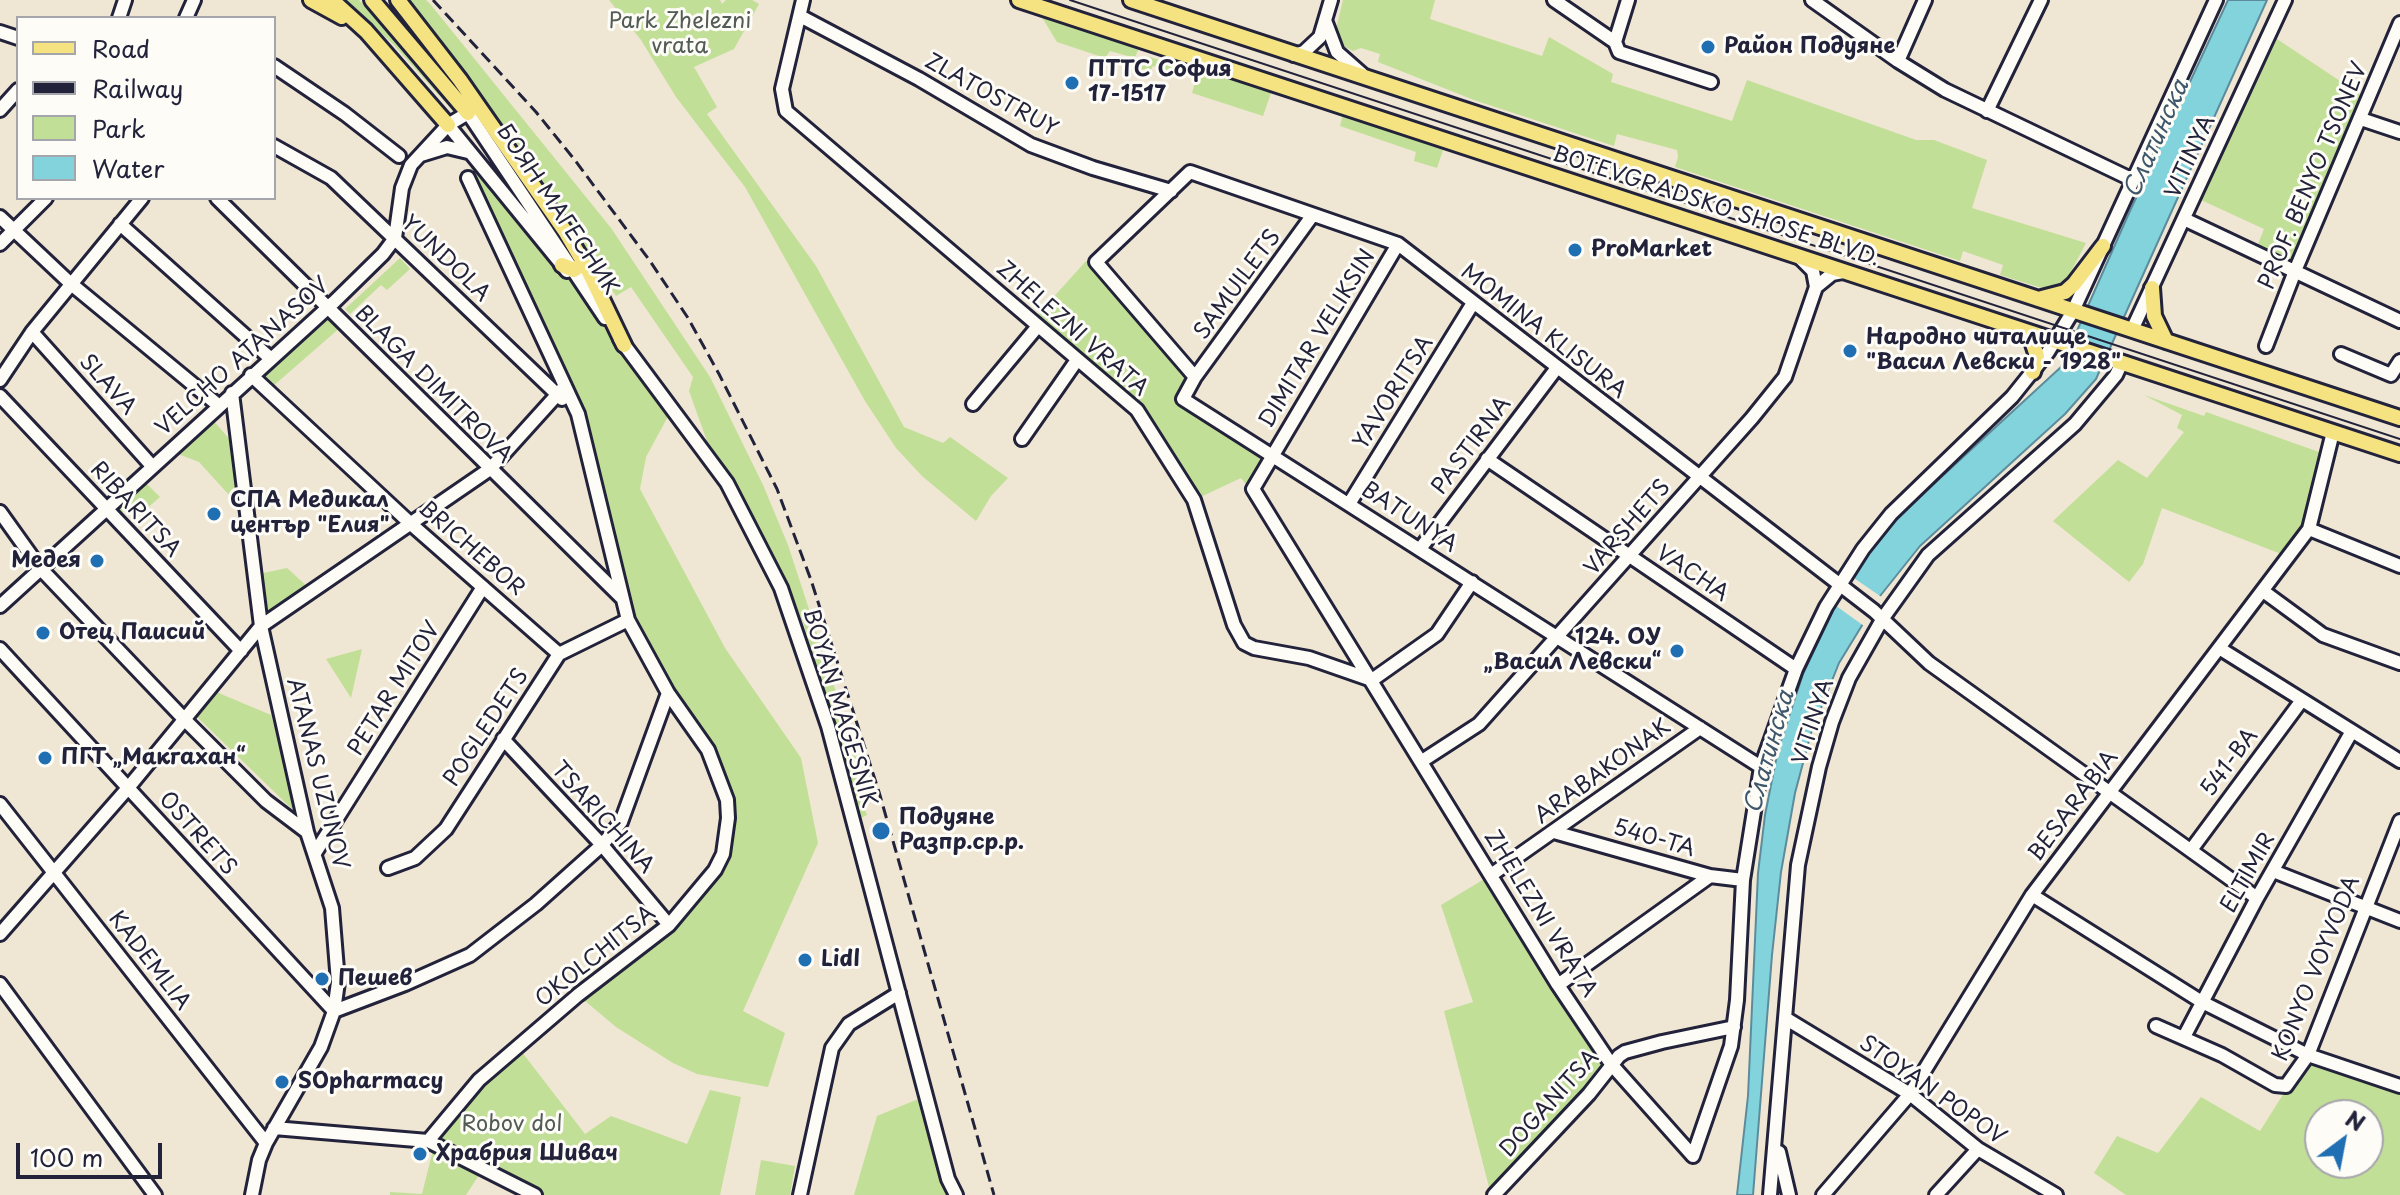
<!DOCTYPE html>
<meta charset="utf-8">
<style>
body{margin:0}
#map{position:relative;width:2400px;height:1195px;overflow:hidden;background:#efe6d4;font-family:"Playpen Sans",sans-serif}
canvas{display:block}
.legend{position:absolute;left:16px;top:16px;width:260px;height:184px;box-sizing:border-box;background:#fdfcf7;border:2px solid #a5a5ac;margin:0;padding:10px 14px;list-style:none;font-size:24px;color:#22223b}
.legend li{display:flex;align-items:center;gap:16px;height:40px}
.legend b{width:40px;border:2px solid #a5a5ac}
.north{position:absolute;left:2304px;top:1099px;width:80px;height:80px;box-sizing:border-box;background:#fdfcf7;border:2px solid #a5a5ac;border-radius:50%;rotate:32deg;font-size:22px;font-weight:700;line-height:32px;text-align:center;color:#22223b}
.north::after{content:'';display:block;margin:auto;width:28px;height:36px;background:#1f6fb2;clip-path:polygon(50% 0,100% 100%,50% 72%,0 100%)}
.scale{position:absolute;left:16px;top:1143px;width:146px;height:36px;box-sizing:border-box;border:4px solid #22223b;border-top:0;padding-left:10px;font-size:24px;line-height:28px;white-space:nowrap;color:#22223b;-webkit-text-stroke:6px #fdfcf7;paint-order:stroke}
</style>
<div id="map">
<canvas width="2400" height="1195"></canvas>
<ul class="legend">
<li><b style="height:10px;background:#f5e382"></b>Road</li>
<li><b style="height:10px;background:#22223b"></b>Railway</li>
<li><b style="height:22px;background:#c2df97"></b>Park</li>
<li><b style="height:22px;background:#82d3dc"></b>Water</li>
</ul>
<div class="north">N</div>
<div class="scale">100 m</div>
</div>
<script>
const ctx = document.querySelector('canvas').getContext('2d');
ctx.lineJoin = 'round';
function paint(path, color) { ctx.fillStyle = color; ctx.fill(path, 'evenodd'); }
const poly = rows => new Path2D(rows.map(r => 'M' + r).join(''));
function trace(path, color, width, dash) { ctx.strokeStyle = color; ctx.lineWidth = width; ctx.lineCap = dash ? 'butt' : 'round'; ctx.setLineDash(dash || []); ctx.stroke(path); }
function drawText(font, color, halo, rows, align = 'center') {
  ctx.font = font + ' "Playpen Sans",sans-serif'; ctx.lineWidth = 6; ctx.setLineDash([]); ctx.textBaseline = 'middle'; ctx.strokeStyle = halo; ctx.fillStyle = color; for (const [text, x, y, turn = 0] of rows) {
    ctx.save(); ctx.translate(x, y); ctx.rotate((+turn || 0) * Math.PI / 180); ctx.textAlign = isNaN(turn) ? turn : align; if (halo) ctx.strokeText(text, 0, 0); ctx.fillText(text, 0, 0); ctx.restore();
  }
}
paint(poly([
 [345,0,359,0,456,108,453,111,393,44],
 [407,0,426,0,431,5,611,228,710,377,763,485,788,545,871,799,864,801,863,805,867,815,861,818,804,625,779,565,743,498,707,441,689,391,693,377,631,287,616,296,522,153],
 [609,0,720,0,722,4,726,0,752,0,759,4,734,49,694,67,717,107,707,114,816,266,904,427,943,443,950,437,1008,478,991,496,976,521,922,476,896,448,865,401,745,187,676,97,641,40],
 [1343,0,1435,0,1430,19,1542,56,1549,37,1613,74,1611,82,1732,121,1747,80,1916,140,1934,140,1987,160,1972,208,2086,243,2066,281,2056,288,2042,288,2000,275,2003,265,1963,251,1960,261,1675,167,1678,157,1677,150,1617,134,1614,146,1474,100,1378,62,1380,54,1361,48,1353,51,1345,47,1336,29],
 [1040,14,1139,47,1135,58,1110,51,1105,58,1057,42],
 [2277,39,2361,95,2292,264,2257,247,2264,229,2201,200],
 [1146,56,1163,61,1166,57,1272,90,1263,116,1192,93,1196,79,1153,66,1150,71,1141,69],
 [1343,114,1443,150,1437,168,1414,161,1416,152,1340,126],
 [474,158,607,320,672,409,646,457,640,489,725,648,801,758,818,843,743,1011,785,1033,768,1087,697,1074,673,1063,616,1027,578,995,697,893,727,836,721,780,628,620,578,414,468,178],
 [400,258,410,269,387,290,381,285,350,314,345,309],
 [1086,261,1188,378,1178,398,1267,454,1248,487,1241,478,1194,500,1137,410,1032,321],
 [332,316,342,326,272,387,262,377],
 [2144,395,2204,416,2206,412,2319,452,2309,529,2289,557,2162,508,2143,564,2129,582,2053,521,2118,460,2147,478,2184,432,2177,428,2182,415],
 [211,418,232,442,238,488,230,496,199,462,173,452],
 [142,479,160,497,144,511,114,512,111,507],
 [287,568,309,588,265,618,259,574],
 [362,649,351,698,326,659],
 [214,691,271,715,295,805,292,809,194,714],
 [1491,875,1611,1064,1491,1195,1444,1011,1473,1002,1441,905],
 [518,1047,585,1134,611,1116,687,1144,710,1090,741,1097,720,1195,535,1195,428,1141],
 [2308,1055,2400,1086,2400,1195,2126,1195,2094,1173,2117,1136,2158,1153,2201,1097,2260,1131],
 [2320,1115,2368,1115,2368,1163,2320,1163],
 [928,1095,948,1179,946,1195,854,1195,877,1116],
 [433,1150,481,1172,466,1195,390,1195,390,1192,422,1194],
 [761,1160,795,1166,790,1195,755,1195]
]), '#c2df97');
const water = poly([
 [2228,0,2267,0,2096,379,2065,414,1920,546,1880,596,1839,663,1811,733,1795,793,1781,872,1772,955,1753,1195,1737,1195,1748,1096,1758,873,1765,815,1778,750,1803,674,1835,605,1866,556,1900,515,2061,367,2129,213,2228,0]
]);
paint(water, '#82d3dc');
trace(water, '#5c8c9c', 2);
paint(poly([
 [1851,576,1883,598,1864,626,1832,603]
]), '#efe6d4');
const minor = poly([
 [803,0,782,89,786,111,1137,410,1194,500,1234,625,1244,643,1254,648,1309,658,1372,680,1437,634,1472,582],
 [1554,0,1615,42,1619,52,1711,82],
 [1812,0,1898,61,1945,90,2133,180],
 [800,16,919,79,1031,145,1093,168,1171,191],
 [119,18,125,0],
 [186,18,194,0],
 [1326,23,1337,52,1362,74],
 [0,32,18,38],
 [1615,42,1628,0],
 [1294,55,1304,52,1320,37,1331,0],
 [1898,61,1925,0],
 [274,66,345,114,399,156],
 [0,110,18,90],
 [1987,111,2041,0],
 [2361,119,2400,132],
 [448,125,567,271],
 [274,146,331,178,562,399],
 [421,155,447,147,468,152],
 [217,198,622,598],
 [1312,216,1195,377,1183,399,1761,767],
 [0,217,70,283,218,405],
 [2184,219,2400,321],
 [120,224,270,358],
 [0,244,46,198],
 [1398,244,1253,489,1558,985,1611,1064,1693,1156,1731,1046,1737,1000,1743,880,1761,767,1796,669,1826,607,1863,549,1891,514,2012,397,2048,352,2073,311,2216,0],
 [1799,257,1813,271,1816,287],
 [2132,330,2285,0],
 [32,332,152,466],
 [620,339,727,483,781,588,828,726,948,1179,956,1195],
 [2266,346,2295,271,2400,23],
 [2341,354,2391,375,2400,361],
 [251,375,411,524,559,654],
 [1195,377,1096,262,1190,172,1398,244,1874,611,1929,663,2257,898],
 [0,380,32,332,142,198],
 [232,393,261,626,307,832,332,908,338,982,334,1011,321,1047,266,1143,259,1160,252,1195],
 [0,396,241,651],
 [973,404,1038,326],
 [1022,439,1077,360],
 [1487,459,1796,669],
 [1349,504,1473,303],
 [0,512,40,568,185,720,266,801,307,832],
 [2309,529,2400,566],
 [1420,549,1556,369],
 [2263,591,2323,635,2400,663],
 [0,606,334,302,383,254,395,238,402,188,411,165,448,125,468,113,605,318],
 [2219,648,2400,761],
 [0,649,334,1011],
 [503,739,602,845,669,925],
 [1422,761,1479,724,1752,418,1785,377,1816,287,1832,274,1843,272],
 [0,804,266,1143],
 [1554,832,1710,876,1743,880],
 [2191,850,2302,700],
 [315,853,483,587],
 [388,868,415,858,446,829,559,654,628,620],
 [2273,871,2400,921],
 [1491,875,1700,728],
 [2032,895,2202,1002,2308,1055,2400,1086],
 [0,934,128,788,261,626,490,469,565,386],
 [0,984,155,1195],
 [1558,985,1710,876],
 [334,1011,405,984,470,955,536,904,602,845,621,822,668,693],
 [1785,1018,1910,1094,1978,1149,2056,1195],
 [2156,1026,2222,1055,2275,1085,2286,1086,2308,1055,2400,821],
 [2184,1037,2257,898,2352,731],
 [274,1128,428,1141,535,1195],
 [428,1141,479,1080,578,995,669,925,715,870,723,854,728,818,727,800,708,750,668,693,628,620,578,414,468,178],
 [1779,1152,1789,1195],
 [800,1195,832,1048,849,1024,899,993],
 [1494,1195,1589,1094,1619,1056,1625,1052,1662,1042,1734,1027],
 [1770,1195,1798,865,1819,767,1832,722,1849,678,1883,618,1928,555,2075,424,2116,375,2121,364],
 [1823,1195,1910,1094,2032,895,2309,529,2333,432],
 [1936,1195,1978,1149]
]);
const major = poly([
 [311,0,342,17],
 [332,0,366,31,448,125],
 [372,0,468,113],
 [398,0,460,80,565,231,588,270,624,345],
 [1019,0,2400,454],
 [1131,0,2400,418],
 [562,265,574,270,582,264,582,259],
 [2152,288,2154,316,2166,341],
 [2038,299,2065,292,2074,284,2103,246],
 [2022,333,2032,341,2037,356,2033,372]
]);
trace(minor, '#22223b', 18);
trace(major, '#22223b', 20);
trace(minor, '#fdfcf7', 12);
trace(major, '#f5e382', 14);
trace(poly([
 [1070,0,2400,439]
]), '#22223b', 2);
trace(poly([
 [433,0,536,112,574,159,650,261,688,318,719,374,777,489,811,580,879,792,994,1195]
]), '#22223b', 3, [12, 6]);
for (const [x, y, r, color] of [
 [1708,47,8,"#1f6fb2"],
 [1072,83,8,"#1f6fb2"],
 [1575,250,8,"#1f6fb2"],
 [1850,351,8,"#1f6fb2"],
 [214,514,8,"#1f6fb2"],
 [97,561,8,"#1f6fb2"],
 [43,633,8,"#1f6fb2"],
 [1677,651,8,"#1f6fb2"],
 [45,758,8,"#1f6fb2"],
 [881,831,10,"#1f6fb2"],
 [805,960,8,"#1f6fb2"],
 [322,979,8,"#1f6fb2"],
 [282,1082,8,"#1f6fb2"],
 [420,1154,8,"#1f6fb2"]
]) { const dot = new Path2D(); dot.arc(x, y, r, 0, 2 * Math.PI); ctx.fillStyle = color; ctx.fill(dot); trace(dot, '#fdfcf7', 3); }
drawText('22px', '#525b57', '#fdfcf7', [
 ["Park Zhelezni",680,22],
 ["vrata",680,47],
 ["Robov dol",512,1125]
]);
drawText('bold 22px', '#22223b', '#fdfcf7', [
 ["Район Подуяне",1724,47],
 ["ПТТС София",1088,70],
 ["17-1517",1088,95],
 ["ProMarket",1591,250],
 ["Народно читалище",1866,338],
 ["\"Васил Левски - 1928\"",1866,363],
 ["СПА Медикaл",230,501],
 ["център \"Елия\"",230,526],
 ["Медея",81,561,"right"],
 ["Отец Паисий",59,633],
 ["124. ОУ",1661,638,"right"],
 ["„Васил Левски“",1661,663,"right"],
 ["ПГТ „Макгахан“",61,758],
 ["Подуяне",899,818],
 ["Разпр.ср.р.",899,843],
 ["Lidl",821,960],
 ["Пешев",338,979],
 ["SOpharmacy",298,1082],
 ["Храбрия Шивач",436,1154]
], 'left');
drawText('22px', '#22223b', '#fdfcf7', [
 ["ZLATOSTRUY",991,96,29],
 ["VITINYA",2191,157,-65],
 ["PROF. BENYO TSONEV",2314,176,-67],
 ["BOTEVGRADSKO SHOSE BLVD.",1716,207,18],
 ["БОЯН МАГЕСНИК",557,210,56],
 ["YUNDOLA",445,259,44],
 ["SAMUILETS",1238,285,-54],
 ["ZHELEZNI VRATA",1072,329,41],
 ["MOMINA KLISURA",1543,332,38],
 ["DIMITAR VELIKSIN",1318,339,-59],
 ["VELCHO ATANASOV",243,357,-42],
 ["SLAVA",107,385,48],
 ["BLAGA DIMITROVA",433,385,45],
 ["YAVORITSA",1394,393,-58],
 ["PASTIRNA",1472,446,-53],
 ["RIBARITSA",135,510,47],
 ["BATUNYA",1409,518,33],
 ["VARSHETS",1628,528,-49],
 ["BRICHEBOR",471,549,41],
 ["VACHA",1692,574,34],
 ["PETAR MITOV",395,689,-58],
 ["BOYAN MAGESNIK",839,708,73],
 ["VITINYA",1814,722,-72],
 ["POGLEDETS",487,728,-57],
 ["541-ВА",2230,763,-53],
 ["ARABAKONAK",1603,772,-36],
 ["ATANAS UZUNOV",317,774,76],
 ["BESARABIA",2074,806,-53],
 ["TSARICHINA",602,818,48],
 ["OSTRETS",197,834,48],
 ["540-ТА",1654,839,16],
 ["ELTIMIR",2249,873,-61],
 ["ZHELEZNI VRATA",1540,914,58],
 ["OKOLCHITSA",596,957,-39],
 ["KADEMLIA",149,961,52],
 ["KONYO VOYVODA",2317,969,-68],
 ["STOYAN POPOV",1932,1091,35],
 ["DOGANITSA",1550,1104,-48]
]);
drawText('italic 24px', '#3f576b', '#fdfcf7', [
 ["Слатинска",2157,139,-66],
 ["Слатинска",1770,752,-74]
]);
</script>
